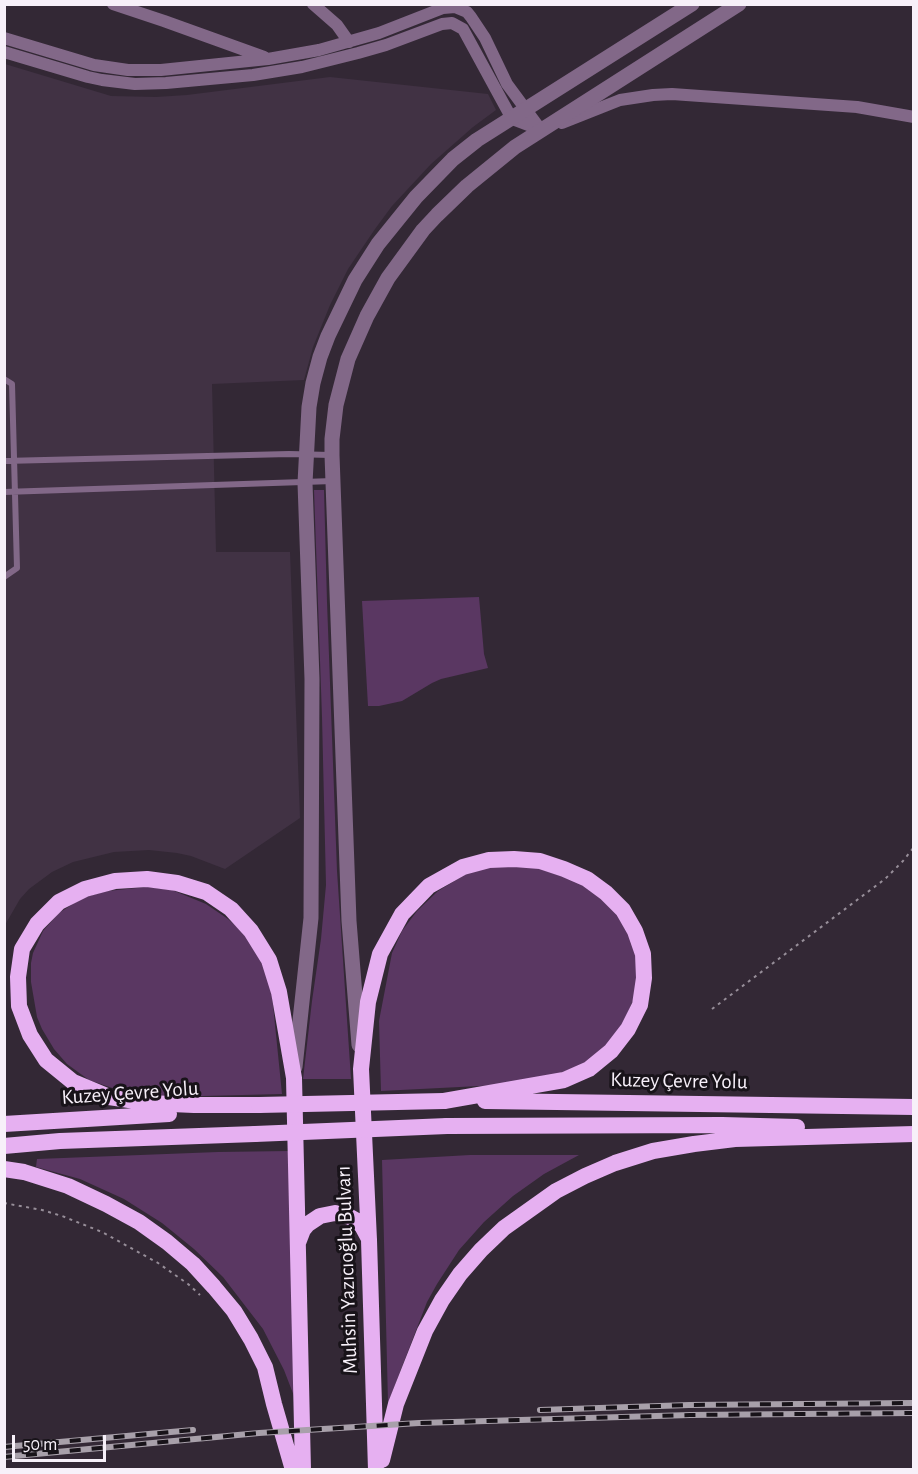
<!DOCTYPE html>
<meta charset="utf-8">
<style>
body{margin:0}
#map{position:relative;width:918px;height:1474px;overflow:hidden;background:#332835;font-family:"Alegreya Sans",sans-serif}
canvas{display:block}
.frame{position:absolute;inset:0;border:6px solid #f7f0f9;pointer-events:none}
.scale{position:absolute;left:12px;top:1435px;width:94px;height:27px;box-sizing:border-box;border:3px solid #f7f0f9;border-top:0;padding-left:8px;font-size:18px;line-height:21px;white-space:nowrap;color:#f7f0f9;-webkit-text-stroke:4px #181319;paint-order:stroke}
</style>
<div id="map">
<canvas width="918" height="1474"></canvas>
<div class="frame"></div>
<div class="scale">50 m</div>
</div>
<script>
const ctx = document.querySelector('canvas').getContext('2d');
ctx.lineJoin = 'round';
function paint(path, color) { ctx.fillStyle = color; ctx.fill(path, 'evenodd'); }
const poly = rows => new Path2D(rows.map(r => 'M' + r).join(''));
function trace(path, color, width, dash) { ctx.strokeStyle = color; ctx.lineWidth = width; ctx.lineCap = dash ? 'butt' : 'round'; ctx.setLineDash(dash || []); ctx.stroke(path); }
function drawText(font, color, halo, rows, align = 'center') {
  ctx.font = font + ' "Alegreya Sans",sans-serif'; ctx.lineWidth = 6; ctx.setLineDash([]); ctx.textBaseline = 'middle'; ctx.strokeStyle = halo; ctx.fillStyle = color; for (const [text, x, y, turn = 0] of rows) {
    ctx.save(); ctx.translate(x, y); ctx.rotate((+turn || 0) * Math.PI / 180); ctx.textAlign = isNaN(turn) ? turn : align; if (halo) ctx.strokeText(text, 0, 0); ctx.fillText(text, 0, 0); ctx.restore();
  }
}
paint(poly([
 [5,64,111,96,156,97,187,95,330,77,488,94,496,110,473,127,431,164,392,206,375,229,348,269,330,305,313,347,304,380,212,384,216,552,290,552,300,818,225,869,191,856,177,853,149,850,114,852,73,862,52,872,29,889,20,899,5,925]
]), '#413244');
paint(poly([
 [314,490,324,490,327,602,337,871,351,1079,303,1079,312,1001,321,939,326,885,322,717],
 [479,597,484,654,488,668,441,679,432,683,402,701,379,706,368,706,362,601],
 [493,866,533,866,575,879,615,907,635,947,638,989,617,1037,583,1065,548,1077,499,1085,381,1091,379,1021,392,953,402,931,417,911,438,891,466,874],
 [147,887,172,890,206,904,228,919,238,928,256,949,271,985,282,1094,164,1097,124,1092,89,1080,67,1064,54,1049,42,1029,37,1017,31,982,31,963,33,953,43,931,59,913,82,898,107,891],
 [290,1151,294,1396,284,1370,263,1329,223,1277,194,1249,162,1223,124,1199,80,1179,36,1167,37,1159,218,1152],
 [470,1155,579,1155,544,1174,513,1196,484,1222,459,1250,437,1284,427,1302,388,1403,382,1160]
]), '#5a3762');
trace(poly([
 [712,1009,885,879,903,861,914,847],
 [4,1203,42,1210,62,1216,102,1232,158,1263,188,1284,200,1295]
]), '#978e99', 2, [3, 4.5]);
trace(poly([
 [4,379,12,384,17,568,4,577],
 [4,461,289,454,331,455],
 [4,492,333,481]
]), '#826888', 6);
trace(poly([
 [113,4,164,21,264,57],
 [313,4,337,25,349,42],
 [4,38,94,65,128,70,161,70,268,59,319,50,379,33,443,8,455,7,467,12,471,17,485,38,507,84,541,130],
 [4,52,88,77,102,80,135,84,166,83,253,75,302,67,358,53,386,45,442,24,452,23,463,29,512,119,541,130,545,129],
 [562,123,620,100,653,95,672,94,857,107,914,117]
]), '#826888', 12);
trace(poly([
 [359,1045,349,921,332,455,332,439,336,405,348,359,367,316,388,278,423,230,437,215,467,186,515,147,739,4],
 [295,1067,311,918,312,679,305,483,309,407,313,383,320,357,328,336,355,280,378,244,416,197,453,159,477,140,692,4]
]), '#826888', 15);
trace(poly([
 [485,1101,914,1107],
 [259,1105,194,1105,149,1103,109,1097,73,1082,46,1060,30,1035,19,1006,18,977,22,949,37,924,59,902,85,889,115,881,147,879,177,883,206,892,231,909,251,931,269,960,279,992,294,1078,303,1470],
 [4,1124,169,1114],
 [447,1126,722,1125,797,1127],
 [4,1146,60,1141,255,1134],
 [4,1169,24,1172,68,1186,106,1204,139,1222,167,1242,193,1264,214,1287,234,1311,251,1339,265,1367,274,1404,293,1470],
 [298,1243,303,1230,308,1224,320,1216,335,1213,350,1217,357,1221,362,1226,369,1239],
 [382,1460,396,1404,425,1331,442,1300,460,1274,481,1250,504,1228,556,1191,585,1176,615,1163,653,1151,694,1144,735,1139,914,1134],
 [376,1470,369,1240,361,1069,368,1002,380,954,402,914,429,886,463,867,489,860,514,859,540,861,564,869,587,879,606,893,623,910,635,931,643,954,644,978,640,1005,628,1029,611,1051,589,1069,564,1080,444,1101]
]), '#e6b0f1', 16);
const rail = poly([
 [540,1410,689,1405,914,1403],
 [4,1447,193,1430],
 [4,1457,259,1433,419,1423,690,1415,914,1413]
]);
trace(rail, '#a8a0aa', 6);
trace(rail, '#181319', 4, [11]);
trace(poly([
 [259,1105,444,1101],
 [255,1134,447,1126]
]), '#e6b0f1', 16);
drawText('21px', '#f7f0f9', '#181319', [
 ["Kuzey Çevre Yolu",679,1081,1],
 ["Kuzey Çevre Yolu",130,1093,-4],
 ["Muhsin Yazıcıoğlu Bulvarı",347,1270,-92]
]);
</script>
